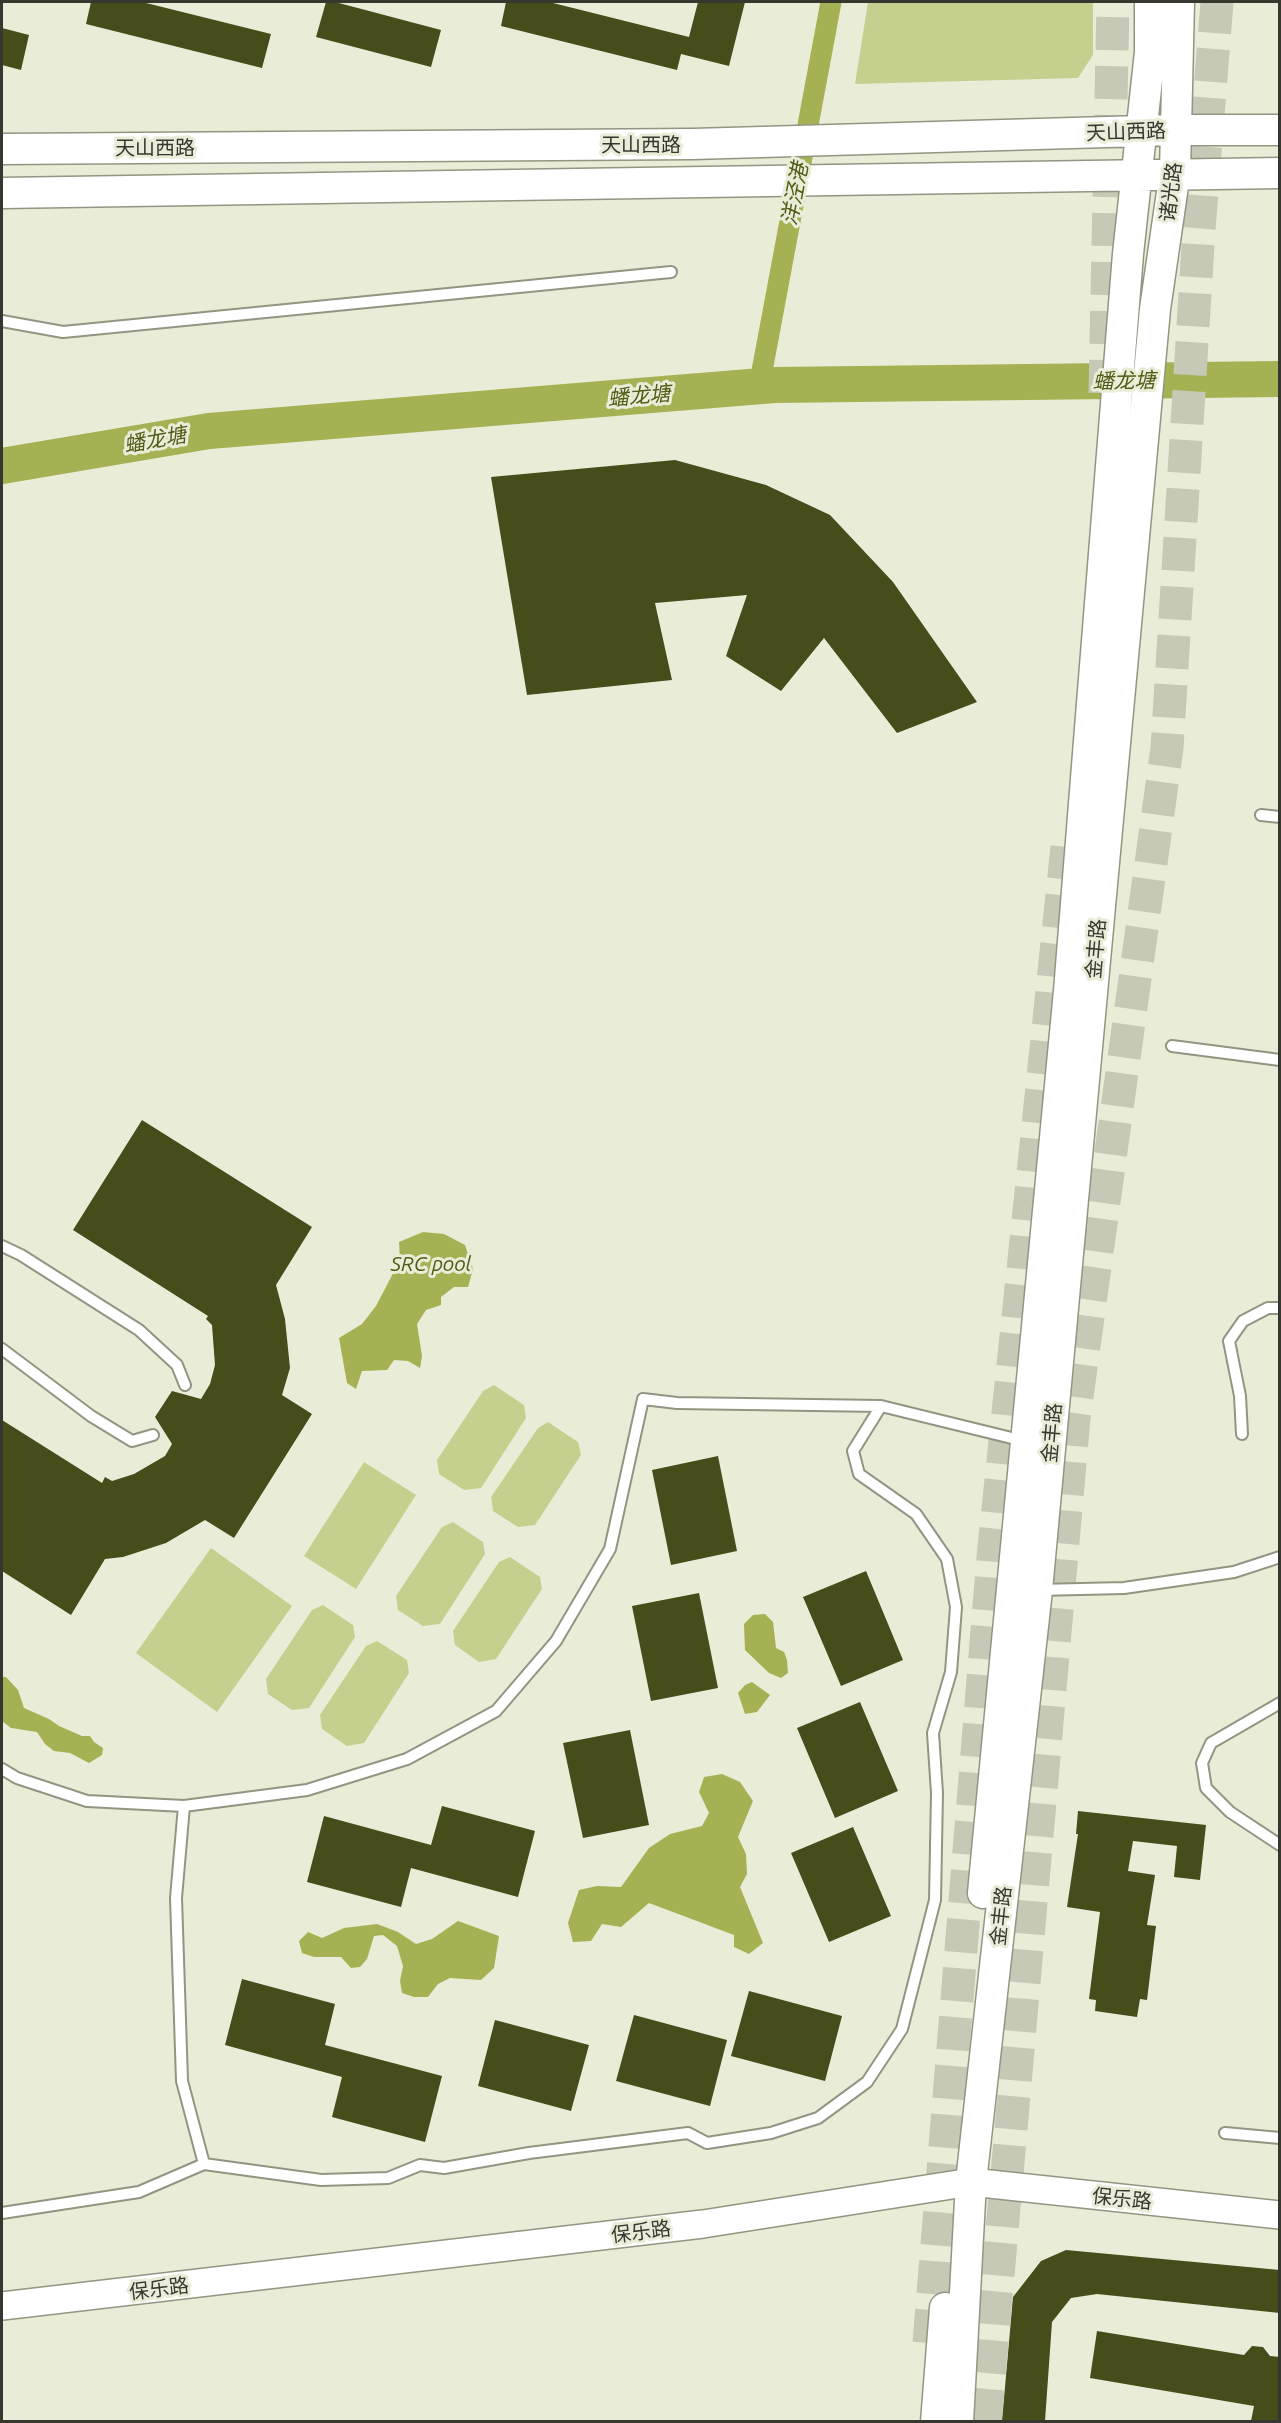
<!DOCTYPE html>
<meta charset="utf-8">
<style>
body{margin:0}
#map{position:relative;width:1281px;height:2423px;overflow:hidden;background:#e9edd7;font-family:Ubuntu,sans-serif}
canvas{display:block}
.frame{position:absolute;inset:0;border:3px solid #36372f;pointer-events:none}
</style>
<div id="map">
<canvas width="1281" height="2423"></canvas>
<div class="frame"></div>
</div>
<script>
const ctx = document.querySelector('canvas').getContext('2d');
ctx.lineJoin = 'round';
function paint(path, color) { ctx.fillStyle = color; ctx.fill(path, 'evenodd'); }
const poly = rows => new Path2D(rows.map(r => 'M' + r).join(''));
function trace(path, color, width, dash) { ctx.strokeStyle = color; ctx.lineWidth = width; ctx.lineCap = dash ? 'butt' : 'round'; ctx.setLineDash(dash || []); ctx.stroke(path); }
function drawText(font, color, halo, rows, align = 'center') {
  ctx.font = font + ' Ubuntu,"Noto Sans SC",sans-serif'; ctx.lineWidth = 6; ctx.setLineDash([]); ctx.textBaseline = 'middle'; ctx.strokeStyle = halo; ctx.fillStyle = color; for (const [text, x, y, turn = 0] of rows) {
    ctx.save(); ctx.translate(x, y); ctx.rotate((+turn || 0) * Math.PI / 180); ctx.textAlign = isNaN(turn) ? turn : align; if (halo) ctx.strokeText(text, 0, 0); ctx.fillText(text, 0, 0); ctx.restore();
  }
}
paint(poly([
 [868,2,1093,2,1093,55,1078,78,855,84],
 [494,1385,524,1405,526,1418,481,1488,464,1490,439,1474,437,1460,483,1391],
 [548,1422,578,1442,581,1455,535,1525,518,1527,493,1511,491,1497,538,1428],
 [364,1462,416,1495,356,1589,304,1556],
 [453,1522,483,1542,485,1554,440,1624,423,1626,398,1610,396,1596,442,1527],
 [211,1548,292,1606,217,1712,136,1653],
 [510,1557,540,1577,542,1589,496,1659,479,1662,455,1645,453,1631,499,1562],
 [323,1605,353,1625,355,1637,309,1708,292,1710,268,1694,266,1679,312,1610],
 [377,1641,407,1660,409,1673,364,1743,347,1746,322,1729,320,1715,366,1646]
]), '#c6d08e');
paint(poly([
 [423,1232,444,1234,465,1245,473,1269,468,1287,454,1287,441,1297,441,1305,426,1310,417,1324,422,1356,420,1368,408,1361,394,1360,387,1370,362,1371,356,1389,347,1383,339,1338,362,1324,376,1306,400,1260,399,1242],
 [765,1614,773,1622,776,1648,784,1652,787,1660,788,1673,781,1678,769,1673,745,1650,744,1624,753,1615],
 [2,1677,6,1677,18,1690,24,1708,49,1719,59,1726,82,1736,90,1736,94,1742,103,1748,102,1755,89,1763,70,1753,54,1751,45,1744,37,1732,11,1728,2,1721],
 [752,1682,770,1695,757,1712,745,1714,738,1693,745,1685],
 [722,1774,740,1782,753,1801,738,1837,746,1854,747,1874,740,1887,763,1943,749,1954,734,1947,734,1935,649,1903,621,1927,602,1924,591,1941,573,1942,568,1923,579,1890,597,1886,621,1887,649,1848,670,1834,702,1826,709,1813,699,1792,704,1777],
 [458,1921,499,1936,494,1968,481,1980,450,1978,438,1984,428,1997,414,1997,402,1993,400,1981,403,1966,397,1946,383,1935,374,1936,367,1959,360,1967,351,1968,341,1957,314,1957,302,1953,299,1941,308,1932,322,1938,344,1928,377,1924,398,1932,416,1944,432,1939]
]), '#a5b153');
trace(poly([
 [759,387,831,2]
]), '#a5b153', 21);
trace(poly([
 [2,466,209,431,774,385,1280,379]
]), '#a5b153', 36);
paint(poly([
 [91,2,142,2,271,34,262,68,86,24],
 [326,2,335,2,441,30,431,67,316,37],
 [506,2,549,2,689,37,698,2,745,2,729,66,681,54,677,70,501,26],
 [2,28,29,35,21,70,2,65],
 [675,460,766,485,830,515,893,582,977,702,897,733,824,638,781,691,726,656,747,595,655,603,672,680,527,695,491,477],
 [142,1120,312,1227,276,1285,285,1319,290,1368,282,1395,312,1414,234,1538,205,1520,166,1543,123,1557,105,1559,71,1615,2,1571,2,1420,102,1483,105,1477,112,1481,134,1474,165,1456,172,1444,155,1417,172,1391,201,1399,210,1384,215,1365,212,1325,206,1319,208,1316,73,1230],
 [718,1456,737,1551,671,1565,652,1470],
 [866,1571,903,1660,841,1686,803,1597],
 [699,1593,718,1688,651,1701,632,1606],
 [860,1702,898,1791,835,1818,797,1728],
 [630,1730,649,1825,583,1838,563,1743],
 [442,1806,535,1831,518,1897,411,1868,401,1907,307,1882,324,1816,431,1845],
 [1078,1811,1206,1825,1200,1880,1174,1877,1177,1846,1133,1841,1128,1871,1155,1875,1147,1925,1156,1926,1147,2000,1140,1999,1137,2017,1095,2011,1096,2000,1089,1999,1100,1912,1067,1907,1078,1834,1076,1834],
 [853,1827,891,1916,829,1942,791,1853],
 [242,1979,335,2004,325,2045,442,2076,425,2142,332,2117,342,2077,225,2045],
 [749,1991,842,2016,825,2081,731,2056],
 [634,2015,727,2040,710,2106,616,2081],
 [495,2020,589,2045,571,2111,478,2086],
 [1066,2250,1280,2270,1280,2313,1097,2294,1071,2298,1052,2322,1045,2421,1002,2421,1013,2297,1041,2261],
 [1097,2331,1244,2355,1252,2346,1263,2347,1270,2356,1280,2357,1280,2421,1251,2421,1254,2406,1090,2378]
]), '#464c1a');
trace(poly([
 [1105,393,1113,2],
 [929,2343,993,1557,1067,847],
 [985,2422,1074,1418,1167,748,1199,229,1217,2]
]), '#c5c9b5', 33, [33, 16]);
const service = poly([
 [2,321,63,332,671,272],
 [1261,815,1280,817],
 [1172,1046,1280,1060],
 [2,1246,21,1255,139,1330,177,1365,185,1385],
 [2,1349,91,1416,132,1441,153,1435],
 [1242,1434,1240,1396,1229,1341,1243,1321,1268,1308,1280,1308],
 [1038,1590,1124,1588,1234,1572,1280,1557],
 [1280,1703,1211,1743,1202,1763,1206,1788,1230,1812,1280,1845],
 [2,1769,17,1778,87,1801,184,1806],
 [1225,2133,1280,2138],
 [204,2164,321,2180,388,2178,420,2165,444,2168,529,2153,688,2133,707,2143,771,2133,818,2118,867,2082,902,2029,935,1900,937,1793,933,1733,951,1672,956,1607,947,1559,916,1514,859,1474,853,1451,881,1406],
 [2,2213,139,2192,204,2164,182,2081,176,1898,184,1806,307,1790,407,1759,496,1711,556,1641,610,1549,643,1399,677,1403,881,1406,1024,1441]
]);
const tertiary = poly([
 [2,2306,703,2224,971,2182,1280,2215]
]);
const secondary = poly([
 [2,149,693,144,1176,130,1280,130],
 [2,193,1280,173],
 [983,1893,1069,991,1128,254,1150,52,1150,2],
 [936,2422,945,2308],
 [958,2422,971,2182,1037,1590,1155,309,1175,172,1179,2]
]);
trace(service, '#929581', 14);
trace(tertiary, '#929581', 30);
trace(secondary, '#929581', 33);
trace(service, '#fff', 10);
trace(tertiary, '#fff', 27);
trace(secondary, '#fff', 30);
drawText('20px', '#36372f', '#e9edd7', [
 ["天山西路",1126,132,-2],
 ["天山西路",641,145],
 ["天山西路",155,148],
 ["诸光路",1171,192,-83],
 ["金丰路",1096,949,-85],
 ["金丰路",1052,1433,-85],
 ["金丰路",1001,1916,-84],
 ["保乐路",1122,2199,6],
 ["保乐路",641,2232,-7],
 ["保乐路",159,2289,-7]
]);
drawText('italic 21px', '#535a15', '#e9edd7', [
 ["洋泾港",795,194,-79],
 ["蟠龙塘",1124,381,-1],
 ["蟠龙塘",639,396,-5],
 ["蟠龙塘",155,440,-10],
 ["SRC pool",431,1264]
]);
</script>
